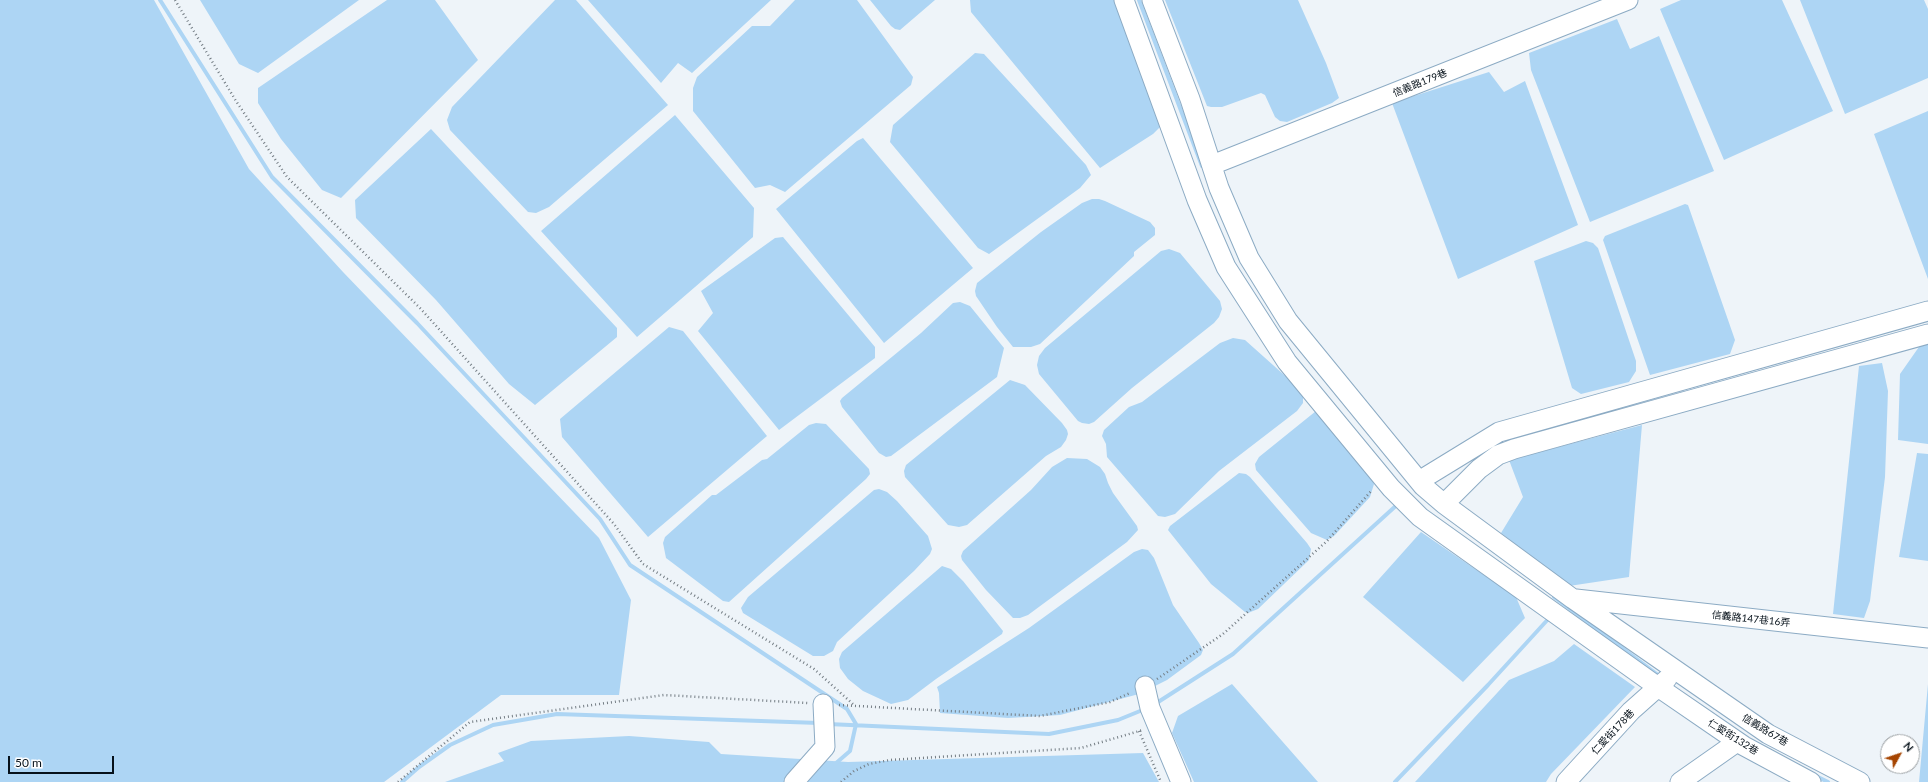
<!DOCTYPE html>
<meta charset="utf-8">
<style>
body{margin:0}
#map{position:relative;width:1928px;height:782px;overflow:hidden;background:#eef4f9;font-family:Lato,sans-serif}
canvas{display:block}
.north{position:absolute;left:1880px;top:734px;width:40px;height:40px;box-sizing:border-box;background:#fff;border:1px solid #9ba0a3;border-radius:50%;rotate:50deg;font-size:11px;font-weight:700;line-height:16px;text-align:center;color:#06111a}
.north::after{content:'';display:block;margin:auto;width:14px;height:18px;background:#a64501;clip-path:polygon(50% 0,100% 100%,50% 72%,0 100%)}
.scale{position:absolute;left:8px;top:756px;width:106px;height:18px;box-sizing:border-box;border:2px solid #06111a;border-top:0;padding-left:5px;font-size:12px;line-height:14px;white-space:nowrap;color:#06111a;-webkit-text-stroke:3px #fff;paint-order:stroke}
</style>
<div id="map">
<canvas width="1928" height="782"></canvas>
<div class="north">N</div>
<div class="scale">50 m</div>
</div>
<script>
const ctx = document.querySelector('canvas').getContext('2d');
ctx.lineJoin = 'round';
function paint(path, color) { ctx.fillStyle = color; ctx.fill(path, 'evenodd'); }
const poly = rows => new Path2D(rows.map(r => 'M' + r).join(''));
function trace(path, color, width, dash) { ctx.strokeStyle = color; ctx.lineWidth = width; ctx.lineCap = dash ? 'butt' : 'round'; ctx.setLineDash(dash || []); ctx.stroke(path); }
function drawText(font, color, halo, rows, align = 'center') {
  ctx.font = font + ' Lato,"Noto Sans TC",sans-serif'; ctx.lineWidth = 3.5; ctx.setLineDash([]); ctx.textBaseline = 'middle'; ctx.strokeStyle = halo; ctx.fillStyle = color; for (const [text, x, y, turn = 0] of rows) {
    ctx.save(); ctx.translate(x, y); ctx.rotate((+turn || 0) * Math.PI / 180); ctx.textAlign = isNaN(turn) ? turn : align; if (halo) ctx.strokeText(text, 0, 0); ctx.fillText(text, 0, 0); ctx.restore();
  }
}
paint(poly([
 [0,0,154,0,249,169,343,272,599,538,631,600,619,695,501,695,384,782,0,782],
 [200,0,359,0,258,73,239,64],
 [387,0,435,0,478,60,341,198,322,190,281,139,258,103,258,88],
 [555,0,576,0,668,105,549,207,536,213,528,212,450,130,447,120,452,107],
 [588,0,771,0,692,73,678,63,661,83],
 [795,0,857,0,913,77,911,85,785,192,770,185,755,188,693,111,693,88,697,77,752,26,770,26],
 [870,0,935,0,900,30,895,29,891,26],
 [970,0,1117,0,1164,123,1153,134,1100,168,971,12],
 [1165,0,1298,0,1326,63,1339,98,1332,103,1287,122,1280,121,1275,117,1265,95,1261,93,1222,107,1211,107,1207,106],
 [1681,0,1782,0,1833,111,1724,160,1660,9],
 [1800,0,1924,0,1928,9,1928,78,1845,114],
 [1617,19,1630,49,1659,36,1714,171,1590,222,1531,70,1529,53],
 [975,53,984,54,1086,165,1091,175,1080,188,989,254,978,248,890,142,893,125],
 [1489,72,1504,92,1525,81,1578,225,1458,279,1392,103],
 [1928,111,1928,279,1874,134],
 [675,115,754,208,753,237,637,337,541,231],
 [431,129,617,328,617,337,535,405,509,384,436,300,356,218,355,200],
 [863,138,973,268,884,343,776,209,857,141],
 [1092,199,1099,199,1105,201,1150,222,1155,228,1155,235,1134,252,1134,256,1040,344,1031,347,1013,347,997,327,976,296,975,291,977,283,1041,232,1082,203],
 [1685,204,1688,205,1735,340,1730,354,1650,375,1603,240,1605,236],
 [783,237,875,347,875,358,779,430,698,331,713,313,701,291,775,238],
 [1586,241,1593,243,1598,248,1636,361,1636,371,1629,382,1581,394,1572,388,1534,261],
 [1169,249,1180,253,1220,301,1222,309,1219,317,1214,323,1132,388,1094,422,1089,424,1082,423,1078,421,1039,374,1037,365,1039,356,1045,348,1161,251],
 [960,302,970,306,1004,348,997,377,891,456,886,457,879,453,842,407,840,401,842,398,921,333,953,303],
 [669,327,683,331,767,436,648,537,562,437,560,419],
 [1233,338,1245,340,1292,382,1303,396,1303,403,1297,411,1219,471,1175,514,1165,517,1158,516,1107,457,1106,444,1102,436,1104,430,1129,407,1142,402,1220,343],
 [1928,342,1928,444,1898,440,1900,374,1921,344],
 [1882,363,1888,391,1885,477,1870,601,1864,618,1833,614,1859,366],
 [1010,380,1025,385,1062,423,1067,430,1068,434,1066,440,1061,447,1046,456,967,525,959,527,948,525,905,477,904,471,906,465],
 [1316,411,1372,475,1374,484,1370,497,1334,536,1327,540,1311,533,1256,470,1255,464,1259,457],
 [816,423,826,424,869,469,870,474,866,479,729,602,723,601,666,558,663,543,665,537,712,495,716,495,762,460,767,459,809,425],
 [1642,425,1629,577,1569,586,1501,533,1523,497,1509,460],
 [1917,453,1928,454,1928,561,1899,557],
 [1067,458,1087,459,1100,467,1105,474,1108,483,1113,493,1137,526,1138,530,1127,542,1028,615,1020,618,1013,618,986,590,962,560,961,556,963,551,1031,490,1052,467],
 [1239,473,1246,474,1250,477,1307,543,1311,549,1309,560,1258,609,1248,613,1245,612,1211,584,1168,530,1170,526],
 [879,489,887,492,897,501,928,536,932,549,930,554,914,571,837,642,833,651,824,656,813,656,743,613,741,608,748,597,874,490],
 [1421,532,1516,597,1525,618,1463,682,1363,597],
 [1142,549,1148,550,1154,558,1173,605,1199,643,1203,650,1201,655,1167,680,1139,694,1060,715,1008,718,940,713,939,693,937,687,1029,628,1134,552],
 [942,566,951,569,963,581,1003,631,1002,634,936,679,908,700,891,704,863,691,848,679,840,668,839,659,842,652],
 [1574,644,1635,687,1551,774,1546,782,1415,782,1509,680,1554,661],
 [1232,684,1318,782,1194,782,1172,733,1178,716],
 [1928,684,1928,782,1919,782],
 [629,736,709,742,721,754,848,762,1143,753,1159,782,445,782,504,761,498,753,531,741]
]), '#add5f4');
trace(poly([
 [160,0,272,177,417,323,600,519,630,565,847,709,856,724,850,751,835,764],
 [1139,0,1202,166],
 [1554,597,1662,678],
 [1155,704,1233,654,1399,503],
 [828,724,1049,734,1118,720,1145,709],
 [1816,776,1828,782],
 [402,782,419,767,450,745,493,725,557,714,819,723],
 [1395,782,1488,685,1551,616]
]), '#add5f4', 4);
const minor = poly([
 [1124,0,1197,200,1226,267,1287,362,1391,488,1420,517,1658,687,1744,746,1811,782],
 [1152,0,1190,99,1219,188,1249,258,1288,321,1423,486,1444,504,1573,599,1768,734,1860,782],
 [1212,165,1628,0],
 [1419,481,1499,432,1928,311],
 [1444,504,1479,469,1498,455,1514,449,1928,334],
 [1576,599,1928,638],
 [1145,686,1150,708,1181,782],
 [794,782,825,747,823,704],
 [1566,782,1631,711,1667,679],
 [1680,782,1737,742]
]);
trace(minor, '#8cabc4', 21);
trace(poly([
 [175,0,236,101,287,177,420,308,614,524,643,564,814,669,854,705],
 [1157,679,1223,634,1327,541,1372,490],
 [839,705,1040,716,1110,702,1130,693],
 [1139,731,1161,782],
 [398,782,470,722,664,695,808,703],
 [841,782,854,771,869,764,890,760,1081,748,1143,730]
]), '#747d84', 2.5, [1, 3]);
trace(minor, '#fff', 19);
drawText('10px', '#06111a', '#fff', [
 ["信義路179巷",1420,83,-22],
 ["信義路147巷16弄",1751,619,6],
 ["信義路67巷",1765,730,31],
 ["仁愛街178巷",1613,732,-47],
 ["仁愛街132巷",1733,737,32]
]);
</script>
